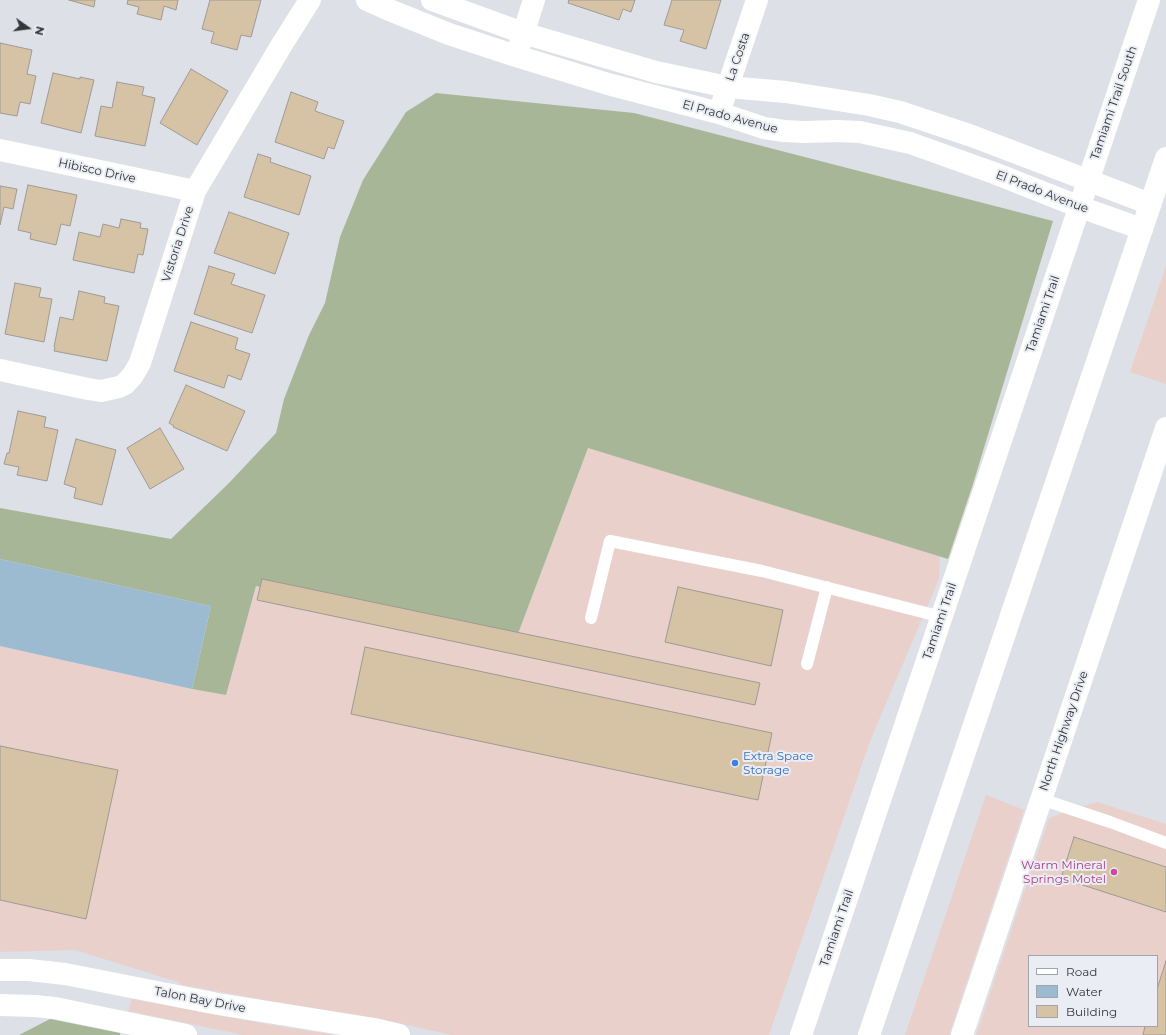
<!DOCTYPE html>
<style>
body{margin:0}
#map{position:relative;width:1166px;height:1035px;overflow:hidden;background:#dde0e7;font-family:Montserrat,sans-serif}
canvas{display:block}
.legend{position:absolute;left:1028px;top:955px;width:130px;height:72px;box-sizing:border-box;background:#eaeef4;border:1px solid #a1a4a9;margin:0;padding:5px 7px;list-style:none;font-size:12px;color:#343638}
.legend li{display:flex;align-items:center;gap:8px;height:20px}
.legend b{width:20px;border:1px solid #a1a4a9}
.north{position:absolute;left:8px;top:8px;width:40px;height:40px;-webkit-text-stroke:3px #eaeef4;paint-order:stroke;rotate:104deg;font-size:11px;font-weight:700;line-height:16px;text-align:center;color:#343638}
.north::after{content:'';display:block;margin:auto;width:14px;height:18px;background:#343638;clip-path:polygon(50% 0,100% 100%,50% 72%,0 100%)}
</style>
<div id="map">
<canvas width="1166" height="1035"></canvas>
<ul class="legend">
<li><b style="height:5px;background:#fff"></b>Road</li>
<li><b style="height:11px;background:#9cbbd1"></b>Water</li>
<li><b style="height:11px;background:#d6c3a5"></b>Building</li>
</ul>
<div class="north">N</div>
</div>
<script>
const ctx = document.querySelector('canvas').getContext('2d');
ctx.lineJoin = 'round';
function paint(path, color) { ctx.fillStyle = color; ctx.fill(path, 'evenodd'); }
const poly = rows => new Path2D(rows.map(r => 'M' + r).join(''));
function trace(path, color, width, dash) { ctx.strokeStyle = color; ctx.lineWidth = width; ctx.lineCap = dash ? 'butt' : 'round'; ctx.setLineDash(dash || []); ctx.stroke(path); }
function drawText(font, color, halo, rows, align = 'center') {
  ctx.font = font + ' Montserrat,sans-serif'; ctx.lineWidth = 4; ctx.setLineDash([]); ctx.textBaseline = 'middle'; ctx.strokeStyle = halo; ctx.fillStyle = color; for (const [text, x, y, turn = 0] of rows) {
    ctx.save(); ctx.translate(x, y); ctx.rotate((+turn || 0) * Math.PI / 180); ctx.textAlign = isNaN(turn) ? turn : align; if (halo) ctx.strokeText(text, 0, 0); ctx.fillText(text, 0, 0); ctx.restore();
  }
}
paint(poly([
 [1166,266,1166,384,1130,372],
 [588,448,940,556,939,579,870,741,769,1035,452,1035,376,1018,275,1002,177,984,181,983,75,950,0,952,0,646,192,689,225,695,256,586,513,647],
 [986,795,1024,810,949,1035,905,1035],
 [1097,802,1166,824,1166,1035,976,1035,1049,818],
 [1029,956,1157,956,1157,1026,1029,1026],
 [132,999,272,1025,335,1035,243,1035,128,1011]
]), '#ead0ca');
paint(poly([
 [436,93,634,113,1053,221,973,484,948,559,588,448,513,647,256,586,226,695,192,689,211,606,0,559,0,508,171,539,229,483,276,433,284,399,309,335,325,303,340,237,363,180,406,112],
 [50,1019,120,1033,120,1035,19,1035]
]), '#a7b697');
paint(poly([
 [0,559,211,606,192,689,0,646]
]), '#9cbbd1');
const building = poly([
 [69,0,95,0,94,7,69,0],
 [128,0,178,0,176,10,164,6,161,20,137,14,139,7,127,4,128,0],
 [210,0,261,0,251,37,241,35,237,50,211,43,214,32,202,29,210,0],
 [569,0,635,0,631,12,623,9,619,20,568,3,569,0],
 [672,0,721,0,706,49,680,41,684,30,664,25,672,0],
 [0,43,32,50,27,74,36,76,30,104,20,102,17,116,0,113,0,43],
 [191,69,228,91,197,145,160,123,191,69],
 [53,73,80,79,80,77,94,80,81,133,41,123,53,73],
 [117,82,144,87,142,95,155,98,145,146,95,136,101,106,112,108,117,82],
 [291,92,318,102,315,111,344,121,334,149,328,147,324,159,275,142,291,92],
 [258,154,271,158,270,162,311,176,299,215,244,197,258,154],
 [28,185,77,195,70,226,61,224,56,245,30,239,31,233,18,230,28,185],
 [0,186,17,189,13,209,4,207,0,225,0,186],
 [229,212,289,233,275,274,214,253,229,212],
 [121,219,141,223,140,228,148,229,143,255,138,254,134,273,73,260,79,232,100,237,103,224,119,228,121,219],
 [209,266,235,274,231,284,265,295,252,333,194,314,209,266],
 [15,283,41,288,39,297,52,299,44,342,5,334,15,283],
 [79,291,105,297,104,303,119,306,107,361,54,351,55,348,54,347,60,317,73,320,79,291],
 [191,322,238,338,235,349,250,354,241,380,228,375,224,388,174,371,191,322],
 [186,385,245,411,227,451,173,427,174,426,169,423,186,385],
 [18,411,46,417,44,427,58,430,47,481,17,475,19,467,4,464,7,453,9,453,18,411],
 [160,428,184,469,150,489,127,448,160,428],
 [76,439,116,450,102,505,74,498,76,488,64,484,76,439],
 [262,579,760,683,755,705,257,600,262,579],
 [678,587,783,610,771,666,665,642,678,587],
 [365,647,772,733,758,800,351,714,365,647],
 [0,746,118,770,86,919,0,900,0,746],
 [1074,837,1166,867,1166,912,1061,878,1074,837],
 [1166,961,1166,1035,1143,1035,1145,1026,1157,1026,1157,989,1166,961]
]);
paint(building, '#d6c3a5');
trace(building, '#9e9a95', 1);
trace(poly([
 [591,618,610,541,762,571,942,617],
 [807,664,827,587],
 [1041,799,1110,822,1166,843]
]), '#fff', 12);
trace(poly([
 [367,0,387,9,449,34,516,56,608,84,719,113,764,128,784,131,804,132,838,131,860,132,910,143,994,173,1080,207,1142,229],
 [432,0,523,33,656,72,728,87,786,92,869,105,900,112,972,136,1150,204],
 [519,47,534,0],
 [723,101,757,0],
 [0,150,195,191],
 [0,370,88,389,101,391,119,387,125,384,133,375,140,363,195,191,281,46,310,0],
 [0,970,29,970,65,974,218,1004,374,1029,399,1035],
 [0,1005,35,1006,55,1008,186,1035],
 [962,1035,1166,428]
]), '#fff', 22);
trace(poly([
 [801,1035,1149,0],
 [869,1035,1166,158]
]), '#fff', 22);
for (const [x, y, r, color] of [
 [735,763,4,"#3f7fe0"],
 [1114,872,4,"#d1479c"]
]) { const dot = new Path2D(); dot.arc(x, y, r, 0, 2 * Math.PI); ctx.fillStyle = color; ctx.fill(dot); trace(dot, '#eaeef4', 1.5); }
drawText('12px', '#343638', '#eaeef4', [
 ["La Costa",738,57,-71],
 ["Tamiami Trail South",1114,103,-71],
 ["El Prado Avenue",730,117,15],
 ["Hibisco Drive",97,171,12],
 ["El Prado Avenue",1042,192,21],
 ["Vistoria Drive",178,244,-72],
 ["Tamiami Trail",1043,314,-71],
 ["Tamiami Trail",940,621,-71],
 ["North Highway Drive",1064,731,-71],
 ["Tamiami Trail",837,928,-71],
 ["Talon Bay Drive",200,1000,11]
]);
drawText('12px', '#366cbe', '#eaeef4', [
 ["Extra Space",743,756],
 ["Storage",743,770]
], 'left');
drawText('12px', '#b23c85', '#eaeef4', [
 ["Warm Mineral",1106,865],
 ["Springs Motel",1106,879]
], 'right');
</script>
